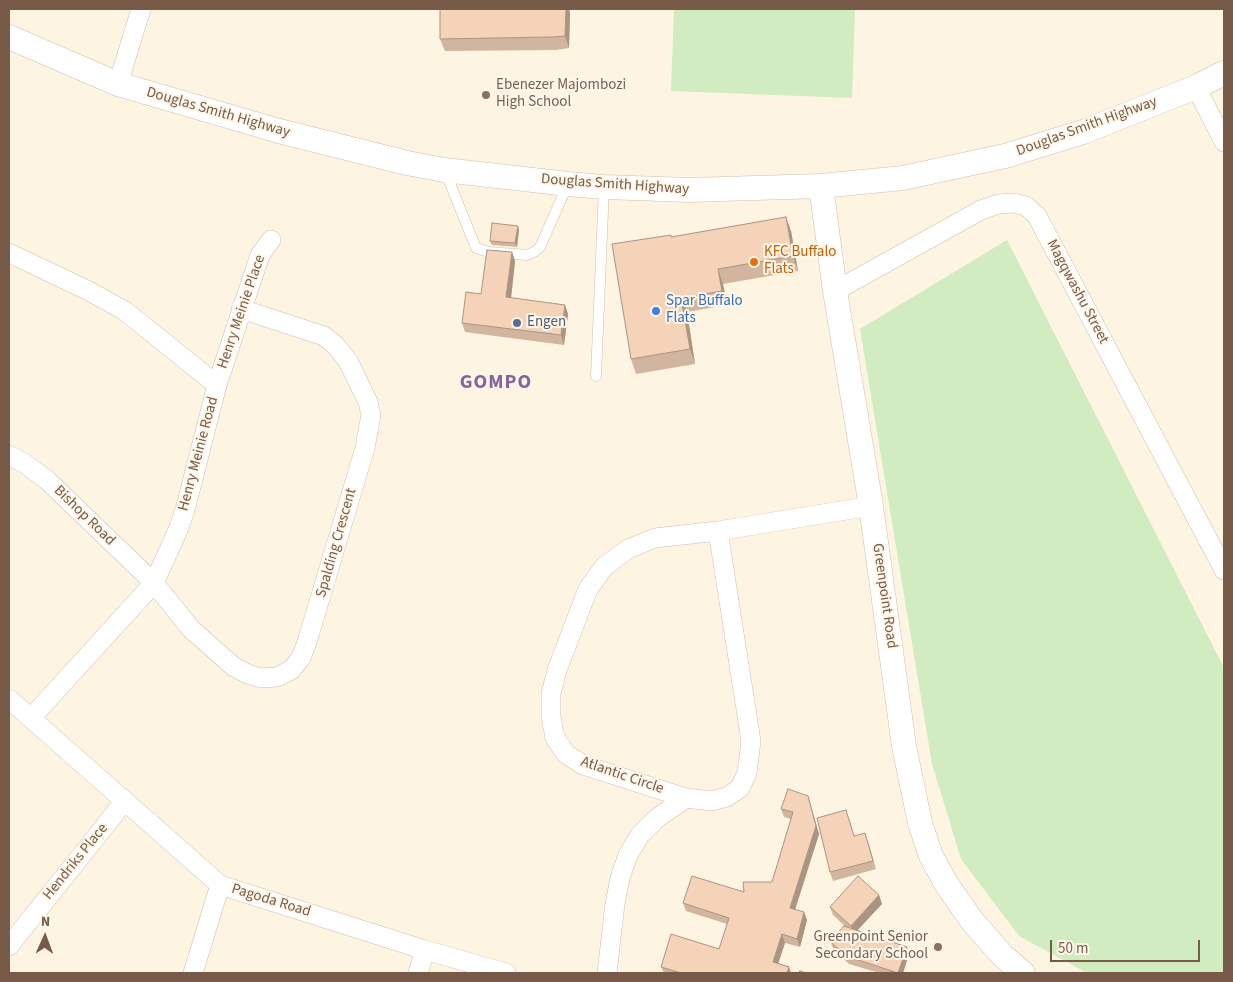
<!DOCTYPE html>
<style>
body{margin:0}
#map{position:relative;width:1233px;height:982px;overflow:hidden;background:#fdf4e2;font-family:"Source Sans 3",sans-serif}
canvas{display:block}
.frame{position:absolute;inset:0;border:10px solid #775a47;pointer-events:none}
.north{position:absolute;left:20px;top:912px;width:50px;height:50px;-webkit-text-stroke:4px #fff7ea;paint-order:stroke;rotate:2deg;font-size:14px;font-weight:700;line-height:20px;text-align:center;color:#775a47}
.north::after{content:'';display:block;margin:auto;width:18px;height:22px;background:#775a47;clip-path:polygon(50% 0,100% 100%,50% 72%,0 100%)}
.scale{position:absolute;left:1050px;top:940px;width:150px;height:22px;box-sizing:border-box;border:2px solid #775a47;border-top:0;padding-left:6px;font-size:15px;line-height:18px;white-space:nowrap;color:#775a47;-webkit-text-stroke:4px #fff7ea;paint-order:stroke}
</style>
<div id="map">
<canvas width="1233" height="982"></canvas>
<div class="frame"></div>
<div class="north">N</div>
<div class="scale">50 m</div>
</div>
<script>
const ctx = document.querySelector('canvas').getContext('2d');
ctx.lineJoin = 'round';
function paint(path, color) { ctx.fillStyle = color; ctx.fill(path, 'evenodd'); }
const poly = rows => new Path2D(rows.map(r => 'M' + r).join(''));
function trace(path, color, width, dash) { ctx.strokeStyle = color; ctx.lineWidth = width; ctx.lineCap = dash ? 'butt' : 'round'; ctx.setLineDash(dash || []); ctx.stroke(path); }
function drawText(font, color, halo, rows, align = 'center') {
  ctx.font = font + ' "Source Sans 3",sans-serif'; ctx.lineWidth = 4; ctx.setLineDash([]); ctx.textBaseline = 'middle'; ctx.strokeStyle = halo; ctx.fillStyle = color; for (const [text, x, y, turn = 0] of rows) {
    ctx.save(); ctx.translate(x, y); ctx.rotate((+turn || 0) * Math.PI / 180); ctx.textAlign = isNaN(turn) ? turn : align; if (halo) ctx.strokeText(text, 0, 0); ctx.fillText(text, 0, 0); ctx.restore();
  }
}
paint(poly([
 [674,9,855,9,852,98,671,91],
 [1007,240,1224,668,1224,973,1087,973,1019,936,961,859,932,764,860,329]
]), '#d0ecc0');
const service = poly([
 [445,171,476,248,489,252,527,255,534,252,540,247,568,184],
 [596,376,604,187]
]);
const minor = poly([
 [118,84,141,9],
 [1196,87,1224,142],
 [9,253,87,290,125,311,217,385,185,510,178,530,154,583,31,718],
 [835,291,981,210,998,204,1013,203,1026,206,1037,216,1224,570],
 [217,385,260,255,271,240],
 [9,455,24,463,47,480,154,583,191,629,234,667,248,674,261,678,277,677,291,670,301,658,307,642,365,448,371,415,368,402,348,361,336,346,324,336,241,309],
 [718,531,751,741,747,773,740,788,727,797,711,801,686,798,583,765,566,754,555,738,551,717,551,694,557,670,588,589,605,566,628,549,655,538,718,531,871,506],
 [9,699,220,885,425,950,506,973],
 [9,946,124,802],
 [193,973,220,885],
 [418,973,425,950],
 [607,973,615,904,620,878,628,855,640,835,656,819,686,798]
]);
const tertiary = poly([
 [9,37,118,84,279,131,407,163,444,170,568,184,604,187,689,190,821,186,903,178,949,168,1005,156,1083,132,1196,87,1224,73],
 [821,186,835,291,871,506,904,746,920,823,931,856,947,885,973,922,1002,955,1023,973]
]);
trace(service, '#d1beab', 11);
trace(minor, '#d1beab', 20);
trace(tertiary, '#d1beab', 25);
trace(service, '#fff', 10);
trace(minor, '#fff', 19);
trace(tertiary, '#fff', 24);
paint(poly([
 [440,9,569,9,570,13,569,48,556,50,445,51,440,39],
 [518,226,519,230,517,247,492,245,490,241],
 [791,231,798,271,723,284,727,305,687,312,695,364,636,374,631,359,672,237],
 [512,252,515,261,511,298,565,305,568,314,564,345,465,332,462,323],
 [808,796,819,834,795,910,804,912,807,920,800,947,785,943,778,963,789,967,791,973,664,973,661,967,719,949,727,924,686,911,683,903,744,892,772,882,791,819,784,817,781,809],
 [849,818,854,836,868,841,876,869,833,881,830,872],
 [879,895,882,904,857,930,907,947,909,954,903,973,879,973,849,964,833,948,830,941,846,927,833,915,830,907]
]), '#d2b59e');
paint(poly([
 [566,9,569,9,570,13,569,48,565,36],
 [786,217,791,231,798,271,793,256],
 [518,226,519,230,517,247,515,243],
 [512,252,515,261,510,307,506,297],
 [718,269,723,284,727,305,722,291],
 [681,298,687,312,695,364,690,349],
 [565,305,568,314,564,345,561,335],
 [808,796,819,834,793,916,790,908],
 [879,895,882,904,854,934,851,926],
 [804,912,807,920,800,947,797,939],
 [782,934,785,943,776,970,773,962],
 [907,947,909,954,903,973,898,973],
 [789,967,791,973,787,973]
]), '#ab9481');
const building = poly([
 [440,9,566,9,565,36,552,37,440,39,440,9],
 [786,217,793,256,718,269,722,291,681,298,690,349,631,359,612,244,671,235,671,237,786,217],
 [492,223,518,226,515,243,490,241,492,223],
 [487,250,512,252,506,297,565,305,561,335,462,323,466,292,481,294,487,250],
 [788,789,808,796,816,826,790,908,804,912,797,939,782,934,773,962,789,967,787,973,681,973,661,967,671,934,719,949,729,918,683,903,692,876,744,892,743,882,772,882,793,812,781,809,788,789],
 [846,810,854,836,865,833,873,861,830,872,817,818,846,810],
 [858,876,879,895,851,926,830,907,858,876],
 [844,926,907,947,898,973,846,956,830,941,844,926],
 [800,971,807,973,798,973,800,971]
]);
paint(building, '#f4d3b8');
trace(building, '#ab9481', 1);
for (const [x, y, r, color] of [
 [486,95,5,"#8d6e63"],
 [754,262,5,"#e8710a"],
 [656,311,5,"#3f7fe0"],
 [517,323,5,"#5c6f8a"],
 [938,947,5,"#8d6e63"]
]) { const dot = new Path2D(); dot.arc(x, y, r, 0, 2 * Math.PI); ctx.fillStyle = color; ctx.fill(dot); trace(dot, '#fff7ea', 2); }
drawText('15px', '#785e54', '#fff7ea', [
 ["Ebenezer Majombozi",496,86],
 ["High School",496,103],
 ["Greenpoint Senior",928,938,"right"],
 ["Secondary School",928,955,"right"]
], 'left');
drawText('15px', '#775a47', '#fff7ea', [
 ["Douglas Smith Highway",218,113,16],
 ["Douglas Smith Highway",1087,127,-20],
 ["Douglas Smith Highway",615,185,4],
 ["Magqwashu Street",1077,292,62],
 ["Henry Meinie Place",242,312,-71],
 ["Henry Meinie Road",199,454,-75],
 ["Bishop Road",84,516,44],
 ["Spalding Crescent",337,543,-74],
 ["Greenpoint Road",884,596,82],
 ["Atlantic Circle",622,776,19],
 ["Hendriks Place",76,862,-51],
 ["Pagoda Road",271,901,17]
]);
drawText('15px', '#c56008', '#fff7ea', [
 ["KFC Buffalo",764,253],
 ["Flats",764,270]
], 'left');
drawText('15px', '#366cbe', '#fff7ea', [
 ["Spar Buffalo",666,302],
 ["Flats",666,319]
], 'left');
drawText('15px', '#4e5e75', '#fff7ea', [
 ["Engen",527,323]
], 'left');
ctx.letterSpacing = '1px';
drawText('bold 20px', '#8a629a', '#fff7ea', [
 ["GOMPO",496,384]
]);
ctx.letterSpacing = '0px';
</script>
